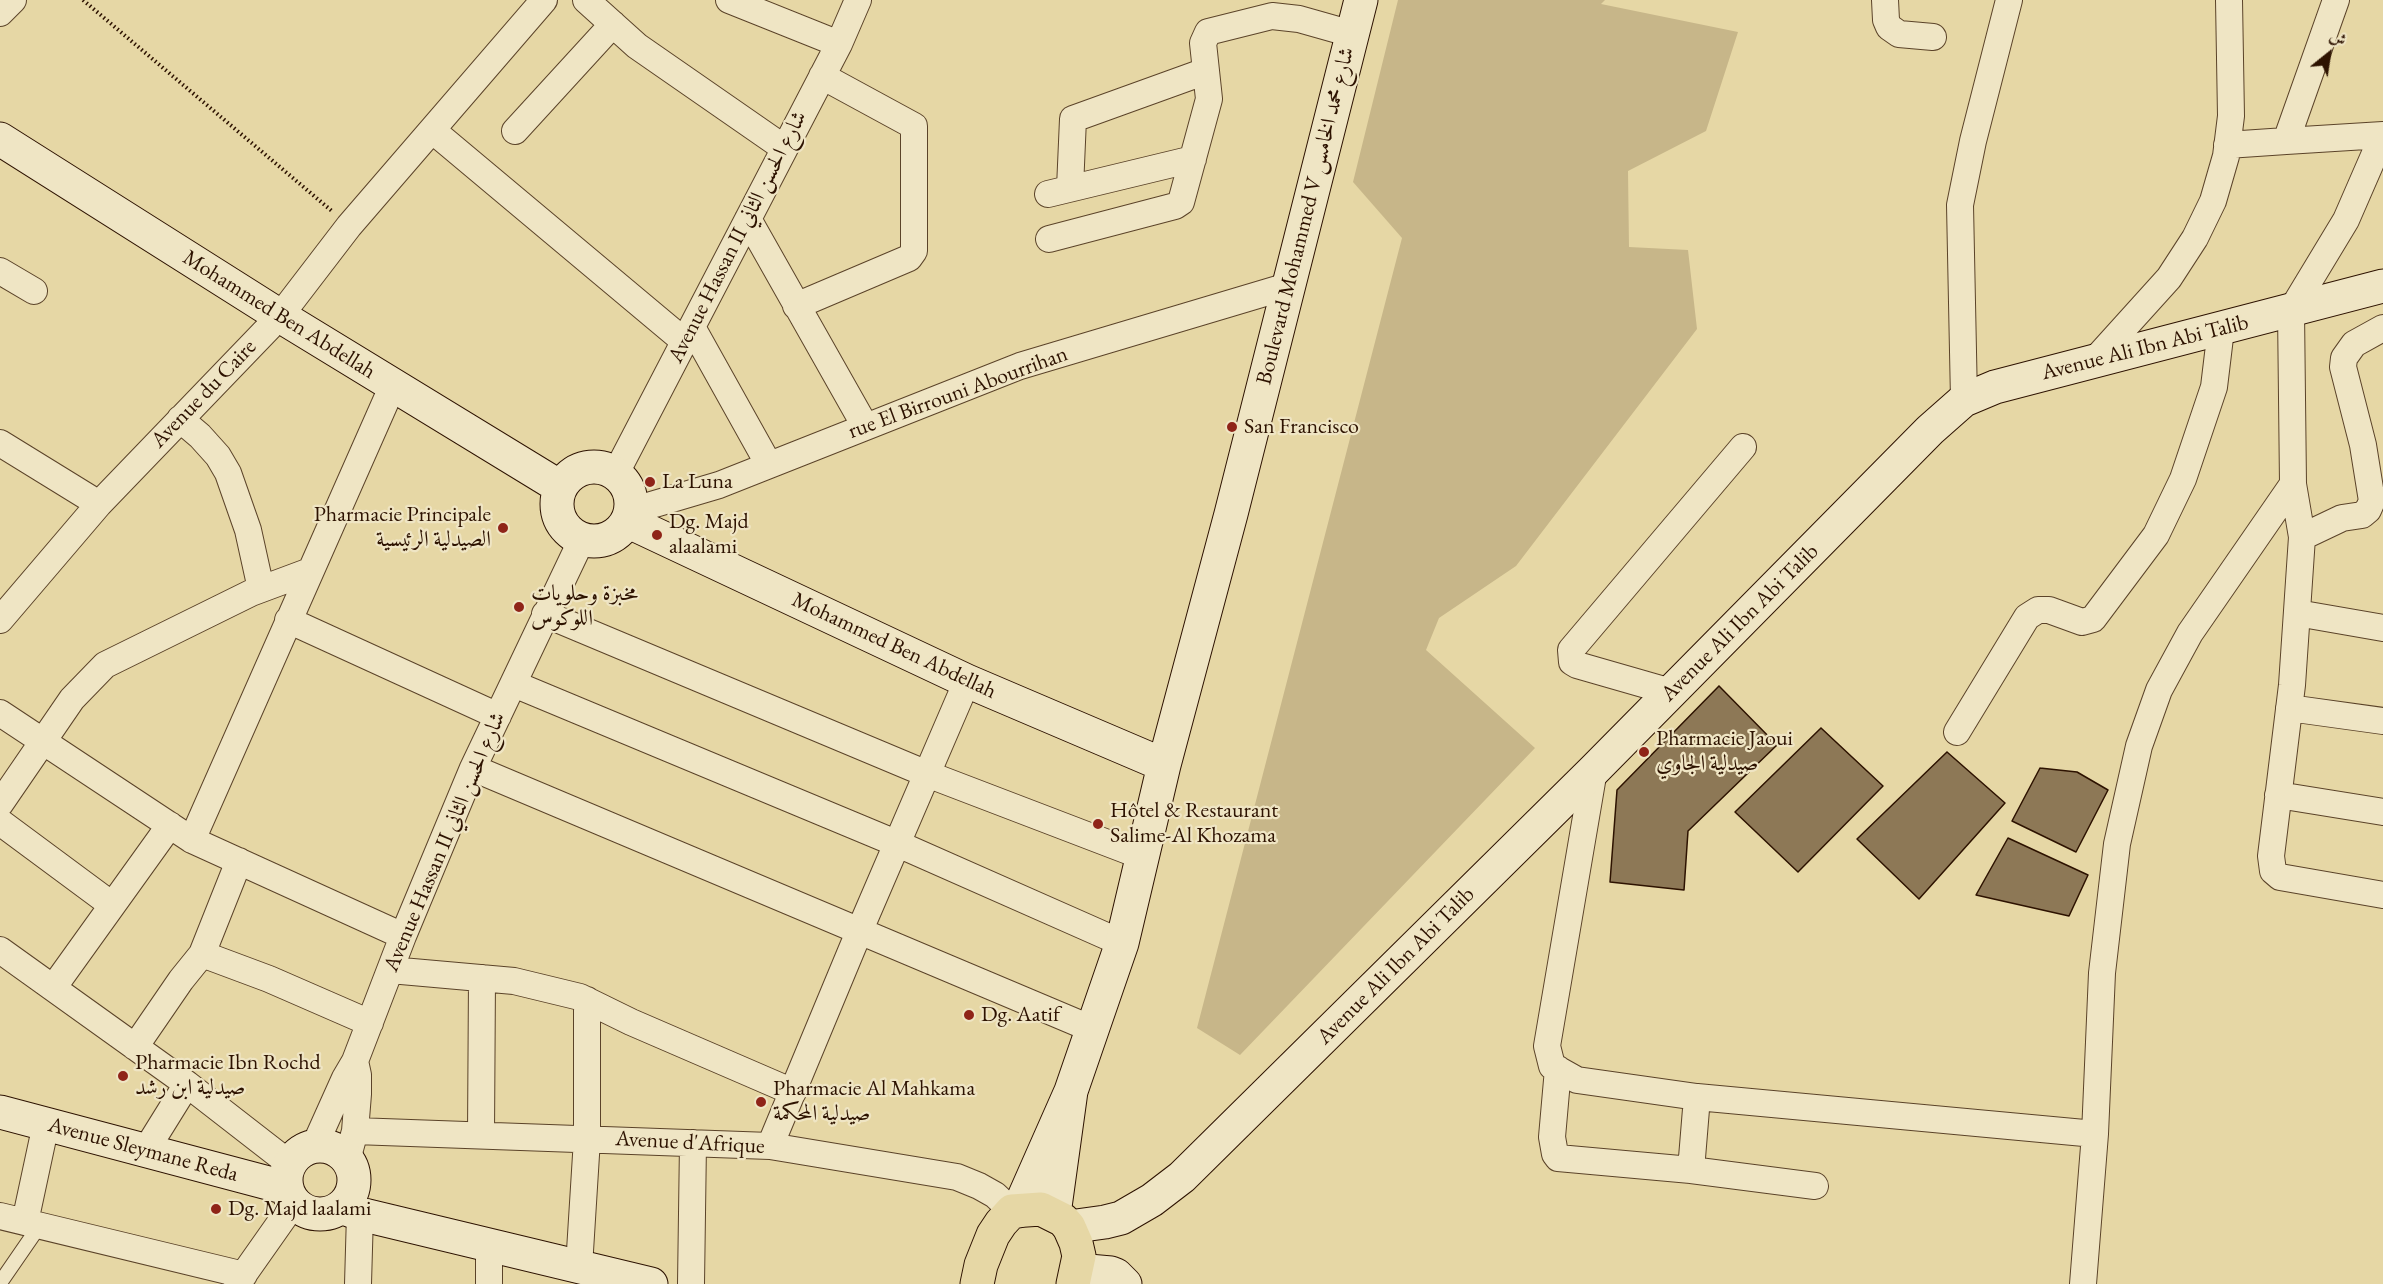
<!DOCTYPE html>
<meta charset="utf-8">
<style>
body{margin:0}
#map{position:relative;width:2383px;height:1284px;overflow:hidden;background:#e6d7a5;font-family:"EB Garamond",Amiri,serif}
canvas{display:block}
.north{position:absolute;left:2299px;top:24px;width:60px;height:60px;-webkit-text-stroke:4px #efe5c4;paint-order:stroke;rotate:30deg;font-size:16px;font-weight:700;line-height:24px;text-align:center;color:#2d1200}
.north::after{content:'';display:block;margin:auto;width:21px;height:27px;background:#2d1200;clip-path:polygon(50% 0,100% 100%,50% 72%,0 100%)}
</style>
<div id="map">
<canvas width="2383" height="1284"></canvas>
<div class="north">ش</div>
</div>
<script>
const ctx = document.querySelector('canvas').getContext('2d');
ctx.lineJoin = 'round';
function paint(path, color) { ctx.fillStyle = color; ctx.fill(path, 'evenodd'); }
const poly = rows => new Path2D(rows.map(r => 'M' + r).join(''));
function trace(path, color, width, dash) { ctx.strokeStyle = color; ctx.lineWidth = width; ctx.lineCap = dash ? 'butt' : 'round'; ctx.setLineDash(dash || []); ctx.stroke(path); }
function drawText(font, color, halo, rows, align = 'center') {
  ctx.font = font + ' "EB Garamond",Amiri,serif'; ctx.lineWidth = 4.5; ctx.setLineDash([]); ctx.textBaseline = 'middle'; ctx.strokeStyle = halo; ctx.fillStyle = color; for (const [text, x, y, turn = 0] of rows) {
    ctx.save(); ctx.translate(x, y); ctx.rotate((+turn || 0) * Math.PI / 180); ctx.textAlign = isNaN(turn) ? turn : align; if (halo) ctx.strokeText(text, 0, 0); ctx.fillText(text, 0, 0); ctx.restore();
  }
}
paint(poly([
 [1398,0,1605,0,1601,4,1738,32,1706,131,1628,171,1629,247,1688,250,1697,329,1516,566,1439,618,1426,650,1535,748,1240,1055,1197,1028,1402,238,1353,182]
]), '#c7b689');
const building = poly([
 [1719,686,1777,745,1688,831,1684,890,1610,882,1617,790,1719,686],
 [1821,728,1883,786,1798,872,1735,812,1821,728],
 [1947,752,2005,803,1919,899,1857,839,1947,752],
 [2040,768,2077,772,2108,790,2076,852,2012,821,2040,768],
 [2008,838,2088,875,2069,916,1976,895,2008,838]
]);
paint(building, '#8d7856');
trace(building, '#2d1200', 1.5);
const lane = poly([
 [0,1283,40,1225]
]);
const street = poly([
 [586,0,637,46,784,148],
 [729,0,839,44],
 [1885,0,1886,20,1889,27,1899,34,1933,37],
 [2336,0,2286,141,2383,135,2346,220,2291,311,2293,484,2302,537,2292,685,2271,856,2273,871,2280,877,2383,895],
 [0,13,13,0],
 [432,130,684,341],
 [515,131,613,24],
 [2227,145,2286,141],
 [1070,188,1073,119,1206,71],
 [1048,194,1193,159],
 [748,219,865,426],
 [1049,239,1175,206,1181,202,1209,99,1203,43,1208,32,1272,16,1299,19,1352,34],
 [0,271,34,291],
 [796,306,909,258,914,251,914,126,822,76],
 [692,327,769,465],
 [2094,361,2169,278,2195,238,2213,201,2226,156,2231,116,2229,0],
 [1964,400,1960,205,1973,141,2009,0],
 [180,419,200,436,218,456,228,473,248,530,261,589],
 [0,443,99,504],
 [616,473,839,44,858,0],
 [631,511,719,485,1020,366,1288,286],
 [2302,537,2342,518,2362,515,2368,510,2372,501,2363,445,2343,367,2344,358,2354,344,2383,328],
 [2297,613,2383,628],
 [545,614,927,774,1144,857],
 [0,620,99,504,280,316,349,226,544,0],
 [288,620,498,716],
 [514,684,898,844,1122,943],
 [1671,692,1577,665,1572,662,1571,650,1743,447],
 [2289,708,2383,721],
 [0,713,192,840,403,936],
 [1957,732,2027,617,2038,610,2049,610,2082,622,2093,619,2156,535,2183,479,2214,387,2221,329],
 [473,768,1092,1029],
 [1594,770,1547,1046,1552,1066,1577,1080,1697,1097,2095,1134],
 [2278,795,2383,812],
 [0,804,72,699,105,665,251,593,310,571],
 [0,822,112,905],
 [192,840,393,385],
 [0,950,187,1084,290,1164],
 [202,954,239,861],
 [390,970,514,981,580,997,631,1022,793,1092],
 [53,988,170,825],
 [135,1047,181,980,202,954,269,979,370,1023],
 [1558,1069,1552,1137,1555,1154,1558,1158,1691,1170,1815,1186],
 [355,1131,770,1146,957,1177,979,1186,995,1195,1012,1211],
 [481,1134,482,978],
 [770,1146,859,932,967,681],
 [314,1147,345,1078,355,1061,403,936,473,768,582,539],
 [146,1150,187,1084],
 [347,1160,355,1131,358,1094,358,1075,355,1061],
 [1691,1170,1697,1097],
 [0,1216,244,1275],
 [25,1222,46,1124],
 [579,1267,587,1139,587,1000],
 [237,1284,294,1203],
 [358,1284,360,1214],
 [489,1284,489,1245],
 [691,1284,693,1143],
 [2083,1284,2095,1134,2102,973,2117,844,2139,746,2159,690,2190,633,2293,484]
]);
const secondary = poly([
 [0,139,280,316,560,487],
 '557 504a37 37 0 1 1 74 0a37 37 0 1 1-74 0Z',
 [627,521,967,681,1164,765],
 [1071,1091,1122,943,1164,765,1231,514,1361,0],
 [0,1112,287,1188],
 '286 1180a34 34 0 1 1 68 0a34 34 0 1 1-68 0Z',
 [341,1207,360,1214,651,1284],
 [1018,1211,1071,1091,1054,1214],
 [1069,1227,1105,1222,1121,1218,1152,1200,1182,1177,1594,770,1930,430,1964,400,1995,387,2383,286],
 [1077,1270,1111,1273,1116,1275,1125,1284]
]);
const highway = poly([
 [977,1284,981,1265,993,1235,1001,1223,1012,1211,1041,1209,1063,1220,1069,1227,1076,1243,1079,1256,1073,1284]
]);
trace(lane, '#5b4329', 16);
trace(street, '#5b4329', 28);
trace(secondary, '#2d1200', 35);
trace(highway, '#2d1200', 35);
trace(poly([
 [83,0,333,212]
]), '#2d1200', 4, [1.5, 3]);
trace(lane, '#efe5c4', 14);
trace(street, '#efe5c4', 26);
trace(secondary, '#efe5c4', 33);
trace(highway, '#e6d7a5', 33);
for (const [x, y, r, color] of [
 [1232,427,6,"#8f2418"],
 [650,482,6,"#8f2418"],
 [503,528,6,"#8f2418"],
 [657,535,6,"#8f2418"],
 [519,607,6,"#8f2418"],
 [1644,752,6,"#8f2418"],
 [1098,824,6,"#8f2418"],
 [969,1015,6,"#8f2418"],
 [123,1076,6,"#8f2418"],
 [761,1102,6,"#8f2418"],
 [216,1209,6,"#8f2418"]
]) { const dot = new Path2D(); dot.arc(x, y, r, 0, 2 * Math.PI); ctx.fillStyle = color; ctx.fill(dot); trace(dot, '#efe5c4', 2); }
drawText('22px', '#2d1200', '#efe5c4', [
 ["Boulevard Mohammed V شارع محمد الخامس",1306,216,-76],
 ["Avenue Hassan II شارع الحسن الثاني",738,237,-63],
 ["Mohammed Ben Abdellah",279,315,32],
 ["Avenue Ali Ibn Abi Talib",2145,348,-14],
 ["rue El Birrouni Abourrihan",958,393,-20],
 ["Avenue du Caire",204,394,-46],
 ["Avenue Ali Ibn Abi Talib",1740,623,-45],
 ["Mohammed Ben Abdellah",894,646,25],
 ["Avenue Hassan II شارع الحسن الثاني",445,842,-67],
 ["Avenue Ali Ibn Abi Talib",1396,966,-45],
 ["Avenue d'Afrique",690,1143,3],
 ["Avenue Sleymane Reda",143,1150,15]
]);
drawText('22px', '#2d1200', '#efe5c4', [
 ["San Francisco",1244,427],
 ["La Luna",662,482],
 ["Pharmacie Principale",491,515,"right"],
 ["الصيدلية الرئيسية",491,540,"right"],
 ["Dg. Majd",669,522],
 ["alaalami",669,547],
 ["مخبزة وحلويات",531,594],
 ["اللوكوس",531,619],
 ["Pharmacie Jaoui",1656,739],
 ["صيدلية الجاوي",1656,764],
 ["Hôtel & Restaurant",1110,811],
 ["Salime-Al Khozama",1110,836],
 ["Dg. Aatif",981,1015],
 ["Pharmacie Ibn Rochd",135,1063],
 ["صيدلية ابن رشد",135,1088],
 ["Pharmacie Al Mahkama",773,1089],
 ["صيدلية المحكمة",773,1114],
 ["Dg. Majd laalami",228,1209]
], 'left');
</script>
